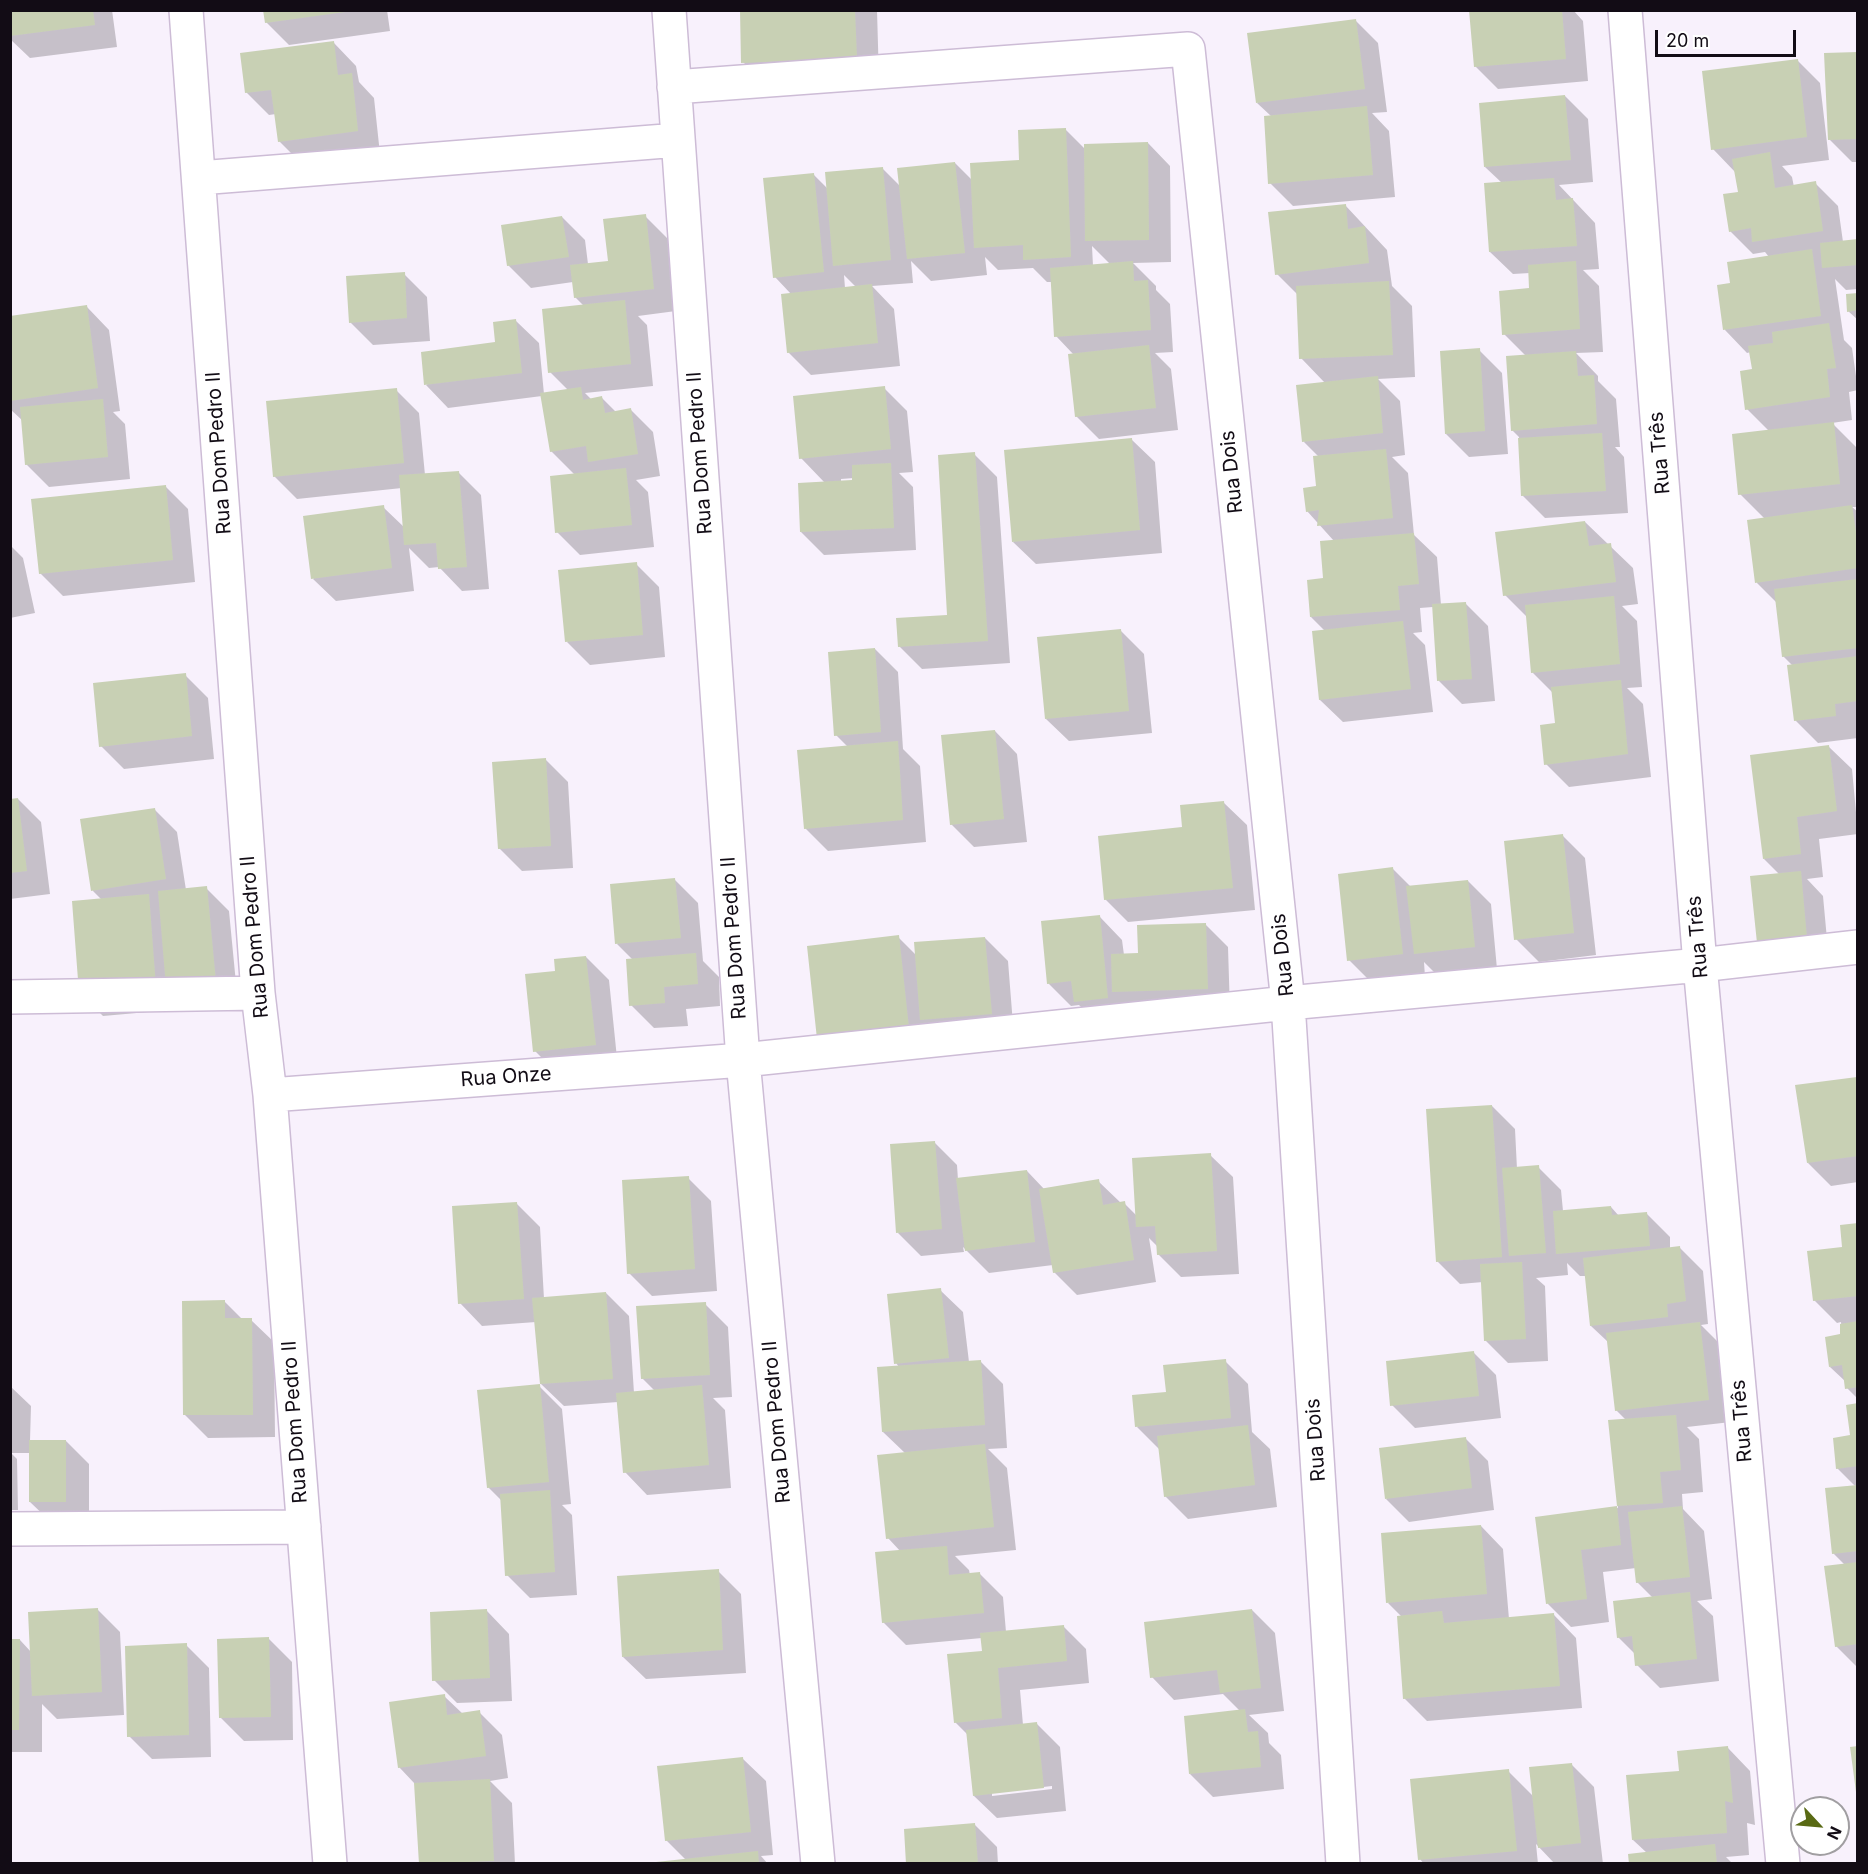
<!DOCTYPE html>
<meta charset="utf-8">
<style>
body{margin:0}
#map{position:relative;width:1868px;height:1874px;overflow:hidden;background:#f8f1fc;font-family:Inter,sans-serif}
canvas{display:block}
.frame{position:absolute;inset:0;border:12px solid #120c15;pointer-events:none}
.north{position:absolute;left:1790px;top:1796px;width:60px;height:60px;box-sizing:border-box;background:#fff;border:2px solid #a09ea1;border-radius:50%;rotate:116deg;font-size:16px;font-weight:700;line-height:24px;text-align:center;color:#120c15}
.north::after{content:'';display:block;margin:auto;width:21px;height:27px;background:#596a14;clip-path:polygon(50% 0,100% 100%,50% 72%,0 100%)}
.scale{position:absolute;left:1655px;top:30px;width:141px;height:27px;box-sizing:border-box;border:3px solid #120c15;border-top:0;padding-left:8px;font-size:18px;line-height:21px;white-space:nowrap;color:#120c15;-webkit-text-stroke:4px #fff;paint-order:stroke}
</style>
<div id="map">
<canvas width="1868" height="1874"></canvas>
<div class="frame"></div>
<div class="north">N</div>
<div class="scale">20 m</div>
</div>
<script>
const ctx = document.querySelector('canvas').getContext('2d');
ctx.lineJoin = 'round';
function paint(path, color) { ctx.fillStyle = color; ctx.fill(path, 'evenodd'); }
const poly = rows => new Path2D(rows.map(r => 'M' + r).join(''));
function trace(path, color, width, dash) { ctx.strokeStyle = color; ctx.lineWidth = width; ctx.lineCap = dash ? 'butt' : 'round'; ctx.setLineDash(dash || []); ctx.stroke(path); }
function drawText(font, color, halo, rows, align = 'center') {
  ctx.font = font + ' Inter,sans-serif'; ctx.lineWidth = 4.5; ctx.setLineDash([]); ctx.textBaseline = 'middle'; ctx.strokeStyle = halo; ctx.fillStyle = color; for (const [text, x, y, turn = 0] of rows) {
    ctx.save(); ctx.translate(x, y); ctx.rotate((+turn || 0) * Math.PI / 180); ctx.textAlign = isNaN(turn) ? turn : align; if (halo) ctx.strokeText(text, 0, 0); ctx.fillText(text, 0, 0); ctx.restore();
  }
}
paint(poly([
 [10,10,112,10,117,47,30,58,10,39],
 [265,10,387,10,390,31,289,45,266,22],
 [741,10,877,10,879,80,766,85,743,62],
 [1471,10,1573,10,1583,21,1588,81,1498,89,1475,66],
 [1355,20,1378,43,1387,112,1372,113,1389,131,1395,197,1293,206,1270,183,1271,116,1257,103],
 [334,43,356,66,359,82,374,98,380,154,302,164,279,141,276,114,269,115,246,92],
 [1858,53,1858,162,1852,162,1830,140],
 [1797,60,1820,83,1829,160,1782,166,1792,177,1794,187,1815,183,1838,206,1843,242,1858,240,1858,289,1846,290,1835,279,1844,340,1852,348,1858,390,1849,392,1852,420,1832,423,1856,447,1858,460,1858,507,1852,507,1858,512,1858,738,1818,743,1795,720,1793,666,1783,656,1777,603,1757,583,1765,519,1740,494,1769,431,1747,409,1754,370,1751,352,1747,353,1725,330,1732,285,1769,257,1765,252,1753,254,1730,231,1739,194,1736,173,1713,149],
 [1565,96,1588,119,1593,182,1559,185,1595,223,1599,269,1583,270,1599,286,1603,352,1576,353,1598,376,1598,381,1616,399,1620,447,1615,447,1624,457,1628,513,1545,518,1522,495,1519,437,1512,430,1526,356,1504,334,1530,289,1530,273,1513,274,1490,252,1502,183,1485,167],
 [1066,130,1086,150,1148,143,1170,166,1171,262,1133,263,1156,286,1156,290,1170,304,1173,352,1155,353,1171,369,1178,430,1099,439,1076,416,1074,355,1056,336,1052,282,1047,282,1033,268,998,270,985,257,987,275,931,281,911,261,913,283,872,286,894,309,900,366,811,375,788,352,791,294,775,277,813,174,828,189,883,169,901,187,955,163,973,181,1021,162],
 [1092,246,1111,265,1093,266],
 [844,275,856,287,845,288],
 [1345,205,1387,250,1392,286,1412,306,1415,377,1378,379,1400,401,1405,455,1392,457,1408,473,1414,535,1437,557,1441,605,1465,603,1488,626,1495,701,1462,704,1439,681,1433,607,1420,608,1422,632,1413,633,1425,645,1433,712,1343,722,1320,700,1325,631,1311,617,1325,580,1334,541,1307,511,1318,488,1319,457,1304,442,1325,383,1301,358,1298,295,1277,274],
 [645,216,668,239,676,311,638,316,647,325,653,386,585,393,592,400,602,398,616,412,631,410,653,432,660,476,636,480,648,492,654,547,580,555,557,532,575,475,551,451,542,396,448,408,426,385,496,344,516,321,539,343,544,394,568,390,550,372,584,306,575,297,573,282,531,288,508,265,562,217,585,240,588,264,609,262],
 [404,274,427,297,430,341,373,345,350,322],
 [1858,295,1858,320,1848,311],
 [87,307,109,330,120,411,113,412,125,424,130,479,49,487,26,464,23,421,10,409,10,318],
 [1479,350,1502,373,1508,454,1469,457,1446,434],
 [884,388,907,411,913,472,899,473,913,487,916,550,824,555,801,532,825,483,801,458],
 [854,478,854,481,841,482,841,479],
 [396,390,419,413,425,475,458,472,481,495,489,589,462,591,439,567,429,568,409,548,414,591,336,601,313,579,383,507,405,528,402,488,297,499,274,476],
 [1132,440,1155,462,1162,553,1036,564,1013,542],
 [974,454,997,477,1010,663,922,669,899,646,948,616],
 [165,486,188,509,195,582,63,596,40,573],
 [1585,522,1633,568,1638,604,1622,606,1637,621,1642,687,1627,688,1643,704,1651,777,1569,787,1546,764,1557,725,1553,693,1532,672,1528,618,1505,595],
 [10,545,23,558,35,613,10,618],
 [636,564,659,587,665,657,590,665,567,642],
 [1121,631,1144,654,1152,733,1069,741,1046,719],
 [875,649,898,672,903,749,920,766,926,842,828,851,805,828,848,747,836,735],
 [185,675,208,698,214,759,124,769,101,746],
 [995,731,1017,754,1027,842,974,847,951,824],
 [1829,747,1852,769,1858,834,1819,839,1823,877,1807,879,1823,896,1829,961,1781,966,1780,875,1764,859],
 [545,759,568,782,573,868,522,871,499,848],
 [18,799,41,822,50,894,10,899,10,800],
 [1224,803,1247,825,1255,910,1128,922,1105,899,1184,828],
 [154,809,177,832,186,890,206,888,229,911,238,1004,103,1016,80,993,102,900,93,891,82,821],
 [1562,835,1585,858,1596,955,1539,962,1516,939],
 [1393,869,1411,887,1468,881,1491,904,1497,969,1438,976,1424,962,1425,977,1372,983,1349,960],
 [675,880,698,903,703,961,719,977,720,1006,686,1009,688,1026,654,1028,631,1005,633,960,617,944],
 [1100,917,1122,940,1124,955,1140,954,1205,924,1228,947,1230,1011,1098,1024,1079,1005,1071,1006,1048,983],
 [898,937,916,955,985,938,1008,961,1014,1037,841,1061],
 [586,957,609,980,618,1068,558,1074,535,1051,557,972],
 [1856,1078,1858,1182,1831,1186,1808,1163],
 [1492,1106,1515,1129,1517,1169,1538,1167,1561,1190,1563,1211,1611,1207,1619,1216,1647,1214,1670,1237,1670,1249,1680,1248,1703,1271,1708,1324,1701,1325,1722,1346,1731,1422,1687,1427,1699,1439,1703,1492,1682,1494,1683,1509,1704,1531,1712,1599,1697,1601,1713,1616,1719,1681,1660,1688,1637,1665,1636,1655,1618,1637,1653,1598,1637,1582,1636,1568,1603,1572,1609,1622,1571,1627,1548,1604,1537,1518,1618,1508,1610,1422,1626,1420,1616,1410,1608,1342,1591,1326,1586,1276,1580,1276,1567,1263,1568,1275,1536,1278,1545,1286,1548,1361,1508,1363,1485,1340,1483,1282,1460,1284,1437,1261],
 [934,1142,957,1165,958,1180,1027,1171,1045,1190,1098,1181,1121,1203,1124,1203,1137,1216,1210,1155,1233,1177,1239,1274,1181,1277,1158,1254,1158,1247,1149,1238,1156,1282,1077,1295,1054,1272,1053,1265,989,1273,963,1247,964,1252,921,1256,898,1233],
 [688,1178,711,1201,717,1291,652,1296,629,1273],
 [517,1204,540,1227,544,1299,606,1293,629,1316,634,1393,655,1391,642,1378,705,1304,728,1327,732,1397,713,1398,725,1410,731,1488,647,1495,625,1472,618,1402,564,1406,541,1384,536,1322,482,1326,460,1303],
 [1858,1224,1858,1399,1847,1388,1846,1382,1830,1367,1842,1336,1841,1322,1837,1323,1814,1300],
 [940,1290,963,1312,969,1362,980,1361,1003,1384,1007,1448,988,1449,1007,1468,1016,1550,955,1556,969,1570,970,1575,980,1574,1003,1597,1006,1632,1063,1626,1086,1649,1089,1683,1020,1690,1023,1725,1037,1724,1060,1747,1066,1811,997,1818,974,1796,968,1735,955,1722,984,1652,982,1638,906,1645,883,1622,901,1552,888,1538,906,1454,883,1432,899,1367,896,1363],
 [1052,1786,1052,1789,992,1796,992,1793],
 [225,1302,243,1320,251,1320,274,1342,275,1437,208,1438,185,1415],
 [1473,1352,1496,1375,1501,1418,1415,1428,1392,1405],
 [1225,1361,1248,1384,1252,1432,1270,1449,1277,1507,1188,1519,1165,1496,1160,1450,1137,1427,1167,1393],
 [10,1386,31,1406,30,1441,66,1441,89,1464,89,1524,53,1524,30,1502,30,1453,11,1453,17,1459,18,1510,10,1510],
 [539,1386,562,1409,571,1504,562,1505,572,1515,577,1595,530,1598,507,1575,502,1501,488,1487],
 [1858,1405,1858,1668,1836,1646,1845,1565,1833,1553,1856,1487,1837,1468,1851,1436],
 [1465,1438,1488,1461,1494,1510,1409,1522,1386,1499],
 [1481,1526,1503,1549,1509,1619,1554,1615,1576,1638,1582,1708,1427,1721,1404,1698,1402,1617,1388,1603],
 [718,1571,741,1594,746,1673,646,1679,623,1657],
 [97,1609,120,1632,124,1715,57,1719,42,1704,42,1752,10,1752,10,1640,20,1640,32,1653],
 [1252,1610,1275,1633,1284,1711,1249,1715,1268,1733,1269,1743,1281,1755,1284,1789,1213,1797,1190,1774,1240,1711,1223,1694,1174,1700,1152,1677],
 [487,1611,509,1634,512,1701,457,1703,434,1680],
 [269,1639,292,1662,293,1740,244,1741,221,1718],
 [186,1645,209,1668,211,1757,152,1759,129,1736],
 [444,1696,463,1714,479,1712,502,1735,508,1778,490,1781,512,1803,515,1864,420,1864,415,1784,399,1767],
 [1728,1748,1750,1771,1755,1825,1747,1823,1749,1855,1726,1857,1733,1864,1630,1864,1647,1853,1633,1840,1680,1772],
 [743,1759,766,1781,773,1855,761,1856,768,1864,657,1864,686,1860,666,1840],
 [1571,1764,1594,1787,1603,1864,1555,1864,1536,1844,1538,1864,1424,1864,1420,1859,1508,1771,1534,1797],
 [974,1824,997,1847,998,1864,908,1864]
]), '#0003');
paint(poly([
 [10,10,93,10,95,25,10,36],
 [263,10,345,10,345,12,265,23],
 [740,10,855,10,857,58,741,63],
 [1469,10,1562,10,1566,59,1474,67],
 [1356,19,1365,89,1256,103,1247,33],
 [334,41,338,75,352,73,358,131,278,142,271,90,245,93,240,53],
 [1858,52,1858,139,1828,140,1824,53],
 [1798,59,1807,137,1711,150,1702,71],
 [1565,95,1571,160,1484,167,1479,103],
 [1367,106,1373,175,1268,184,1264,116],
 [1066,128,1071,257,1023,260,1023,245,974,248,970,163,1019,160,1018,130],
 [1148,142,1149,240,1085,241,1084,144],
 [1770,152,1775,188,1816,181,1823,231,1752,242,1751,228,1729,232,1723,194,1738,192,1732,159],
 [955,162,965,253,907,259,897,168],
 [883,167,891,260,833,266,825,172],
 [814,173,824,272,773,278,763,178],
 [1554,178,1556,200,1573,198,1577,246,1489,252,1484,183],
 [1346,204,1348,229,1365,226,1369,263,1275,275,1268,212],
 [646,214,654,289,574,298,570,265,608,261,603,219],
 [562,216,569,257,507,266,501,225],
 [1858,239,1858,265,1822,268,1820,243],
 [1812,249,1821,316,1723,330,1717,285,1730,283,1727,262],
 [1133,261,1134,281,1148,280,1151,330,1054,337,1050,268],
 [1576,261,1580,329,1502,335,1499,291,1529,288,1528,265],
 [405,272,407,318,349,323,346,276],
 [1389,281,1393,355,1299,359,1296,286],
 [872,284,878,343,787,353,781,294],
 [1858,293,1858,310,1847,312,1846,294],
 [625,300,631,364,548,373,542,309],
 [87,305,98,388,10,401,10,316],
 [516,319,522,373,424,385,421,352,495,342,493,322],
 [1829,323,1836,368,1827,369,1830,397,1745,410,1740,371,1752,369,1748,346,1773,343,1772,332],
 [1149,345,1156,408,1075,417,1068,354],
 [1480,348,1485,431,1445,434,1440,351],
 [1576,351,1578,376,1594,375,1597,424,1511,431,1506,356],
 [1378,376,1383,433,1302,442,1296,385],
 [885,386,891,449,799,459,793,396],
 [581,387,583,400,602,396,605,413,631,408,638,454,588,462,586,446,550,452,540,393],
 [397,388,404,463,273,477,266,401],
 [103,399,108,457,25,465,20,407],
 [1834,422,1840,484,1738,495,1732,434],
 [1602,433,1606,491,1521,496,1518,438],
 [1132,438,1140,530,1012,542,1004,450],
 [1386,449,1393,518,1317,526,1319,510,1306,512,1303,488,1316,486,1313,456],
 [975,452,988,641,898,647,896,618,947,615,938,455],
 [891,463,894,528,800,532,798,483,852,480,852,465],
 [626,468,632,525,555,533,550,476],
 [459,471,467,567,438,569,436,543,404,545,399,475],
 [166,485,173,560,39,574,31,499],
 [384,505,392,568,311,579,303,516],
 [1852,505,1858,545,1858,568,1755,583,1747,520],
 [1585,521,1589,546,1611,543,1616,582,1503,596,1495,532],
 [1414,533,1419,584,1398,586,1400,610,1310,617,1307,580,1323,578,1320,541],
 [637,562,643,635,565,642,558,570],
 [1858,579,1858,648,1782,657,1774,589],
 [1614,596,1620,664,1531,673,1525,605],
 [1466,602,1472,679,1437,681,1432,604],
 [1403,621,1411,689,1319,700,1312,631],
 [1121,629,1129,711,1045,719,1037,637],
 [875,648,881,732,834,736,828,652],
 [1858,656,1858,701,1835,704,1836,716,1794,721,1787,665],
 [186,673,192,736,99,747,93,683],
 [1621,680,1628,754,1544,765,1540,725,1555,723,1551,687],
 [995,730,1004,819,950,825,941,735],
 [898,741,903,820,804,829,797,750],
 [1829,745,1837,811,1797,817,1801,854,1763,859,1750,755],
 [546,758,551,846,498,849,492,762],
 [18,798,27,871,10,873,10,799],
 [1224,801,1233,888,1104,900,1098,836,1182,827,1180,805],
 [155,808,166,879,91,891,80,819],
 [1563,834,1574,933,1514,940,1504,841],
 [1393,867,1403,954,1347,961,1338,874],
 [1801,871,1807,938,1757,943,1750,876],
 [675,878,681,938,615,944,610,884],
 [1468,880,1475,947,1414,954,1406,886],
 [207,886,216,982,166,987,158,891],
 [149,894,156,987,79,993,72,901],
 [1100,915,1108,998,1074,1002,1071,981,1047,984,1041,921],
 [1206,923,1208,989,1112,992,1111,954,1138,953,1137,925],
 [899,935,909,1028,817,1039,807,946],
 [985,937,992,1014,920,1020,914,942],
 [696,953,698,984,664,987,665,1003,629,1006,626,959],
 [586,956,596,1045,533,1052,525,974,555,971,554,959],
 [1857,1077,1858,1156,1807,1163,1795,1085],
 [1492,1105,1502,1257,1436,1262,1426,1109],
 [935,1141,942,1229,896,1233,890,1144],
 [1211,1153,1217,1251,1157,1255,1155,1226,1136,1227,1132,1158],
 [1539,1165,1546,1253,1509,1256,1502,1168],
 [1027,1170,1035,1242,965,1251,956,1178],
 [689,1176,695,1269,627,1274,622,1180],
 [1099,1179,1103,1205,1125,1201,1134,1260,1053,1273,1039,1189],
 [517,1202,524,1299,458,1304,452,1206],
 [1611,1206,1612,1215,1647,1212,1650,1246,1556,1254,1553,1211],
 [1858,1223,1858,1296,1813,1301,1807,1251,1842,1247,1840,1225],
 [1680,1246,1686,1301,1667,1304,1668,1317,1590,1326,1583,1258],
 [1522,1262,1526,1339,1484,1341,1480,1264],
 [941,1288,949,1358,894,1364,887,1294],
 [606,1292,613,1379,540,1384,549,1482,487,1488,477,1390,540,1384,532,1298],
 [225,1300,225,1318,252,1318,253,1415,183,1415,182,1301],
 [706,1302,710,1375,641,1379,636,1306],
 [1858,1321,1858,1387,1845,1389,1842,1365,1829,1367,1825,1337,1840,1334,1840,1324],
 [1700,1322,1709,1400,1615,1411,1606,1333],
 [1474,1351,1479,1396,1390,1406,1386,1361],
 [1226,1359,1231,1418,1135,1427,1132,1395,1166,1392,1163,1365],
 [981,1360,985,1425,882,1432,877,1367],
 [702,1385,709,1465,623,1473,616,1393],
 [1858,1403,1858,1466,1836,1469,1833,1438,1850,1435,1846,1405],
 [1676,1415,1681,1470,1660,1472,1663,1503,1617,1506,1608,1420],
 [1248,1425,1255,1485,1164,1497,1157,1436],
 [1466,1437,1472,1488,1385,1499,1379,1448],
 [29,1440,66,1440,66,1502,29,1502],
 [985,1444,994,1527,886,1539,877,1455],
 [1858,1485,1858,1551,1832,1554,1825,1488],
 [550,1490,555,1572,505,1576,500,1494],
 [1617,1506,1621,1545,1581,1550,1587,1599,1546,1604,1535,1517],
 [1682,1506,1690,1577,1636,1583,1628,1512],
 [1481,1525,1487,1594,1386,1603,1381,1533],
 [947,1546,949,1575,980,1572,984,1613,882,1623,875,1552],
 [1858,1562,1858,1644,1835,1647,1824,1566],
 [719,1569,723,1650,622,1657,617,1576],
 [1690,1592,1697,1659,1635,1666,1632,1636,1617,1638,1613,1601],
 [98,1608,102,1692,32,1696,28,1612],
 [487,1609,490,1678,432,1681,430,1612],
 [1252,1609,1261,1688,1220,1693,1217,1670,1150,1678,1144,1622],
 [1442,1611,1444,1623,1554,1613,1560,1686,1403,1699,1397,1616],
 [1064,1625,1067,1661,998,1668,1002,1718,954,1723,947,1654,982,1651,980,1633],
 [269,1637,271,1717,219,1718,217,1639],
 [10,1639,20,1639,19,1730,10,1730],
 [187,1643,189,1735,127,1737,125,1646],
 [445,1694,447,1715,480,1710,486,1756,398,1768,389,1702],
 [1245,1709,1248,1732,1258,1731,1261,1767,1189,1774,1184,1716],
 [1037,1722,1044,1788,973,1796,966,1730],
 [1728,1746,1733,1803,1725,1801,1727,1833,1632,1840,1626,1775,1679,1771,1677,1751],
 [1858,1746,1858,1792,1856,1792,1850,1747],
 [743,1757,751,1832,665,1841,657,1766],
 [1572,1763,1581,1843,1538,1848,1529,1767],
 [1509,1769,1517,1851,1418,1860,1410,1779],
 [490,1779,494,1861,419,1864,414,1783],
 [975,1823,978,1864,906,1864,904,1829],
 [1715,1844,1717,1864,1629,1864,1628,1854],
 [758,1851,759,1864,656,1864,656,1862]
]), '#c8d0b4');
const minor = poly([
 [186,10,258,993,270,1095,330,1864],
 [669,10,743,1060,818,1864],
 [1625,10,1700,965,1783,1864],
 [674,87,1188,49,1288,1003,1343,1864],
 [199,178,678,140],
 [10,997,258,993],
 [270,1095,743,1060,1288,1003,1700,965,1858,947],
 [10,1529,304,1527]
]);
trace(minor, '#cdbcd6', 36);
trace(minor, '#fff', 33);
drawText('20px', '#120c15', '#fff', [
 ["Rua Dom Pedro II",219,453,-94],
 ["Rua Dom Pedro II",700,453,-94],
 ["Rua Três",1660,453,-95],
 ["Rua Dois",1232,472,-96],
 ["Rua Dom Pedro II",255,937,-95],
 ["Rua Três",1698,937,-95],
 ["Rua Dom Pedro II",734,938,-94],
 ["Rua Dois",1283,955,-96],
 ["Rua Onze",506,1077,-4],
 ["Rua Três",1742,1421,-95],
 ["Rua Dom Pedro II",295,1422,-94],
 ["Rua Dom Pedro II",777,1422,-95],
 ["Rua Dois",1316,1440,-94]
]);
</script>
